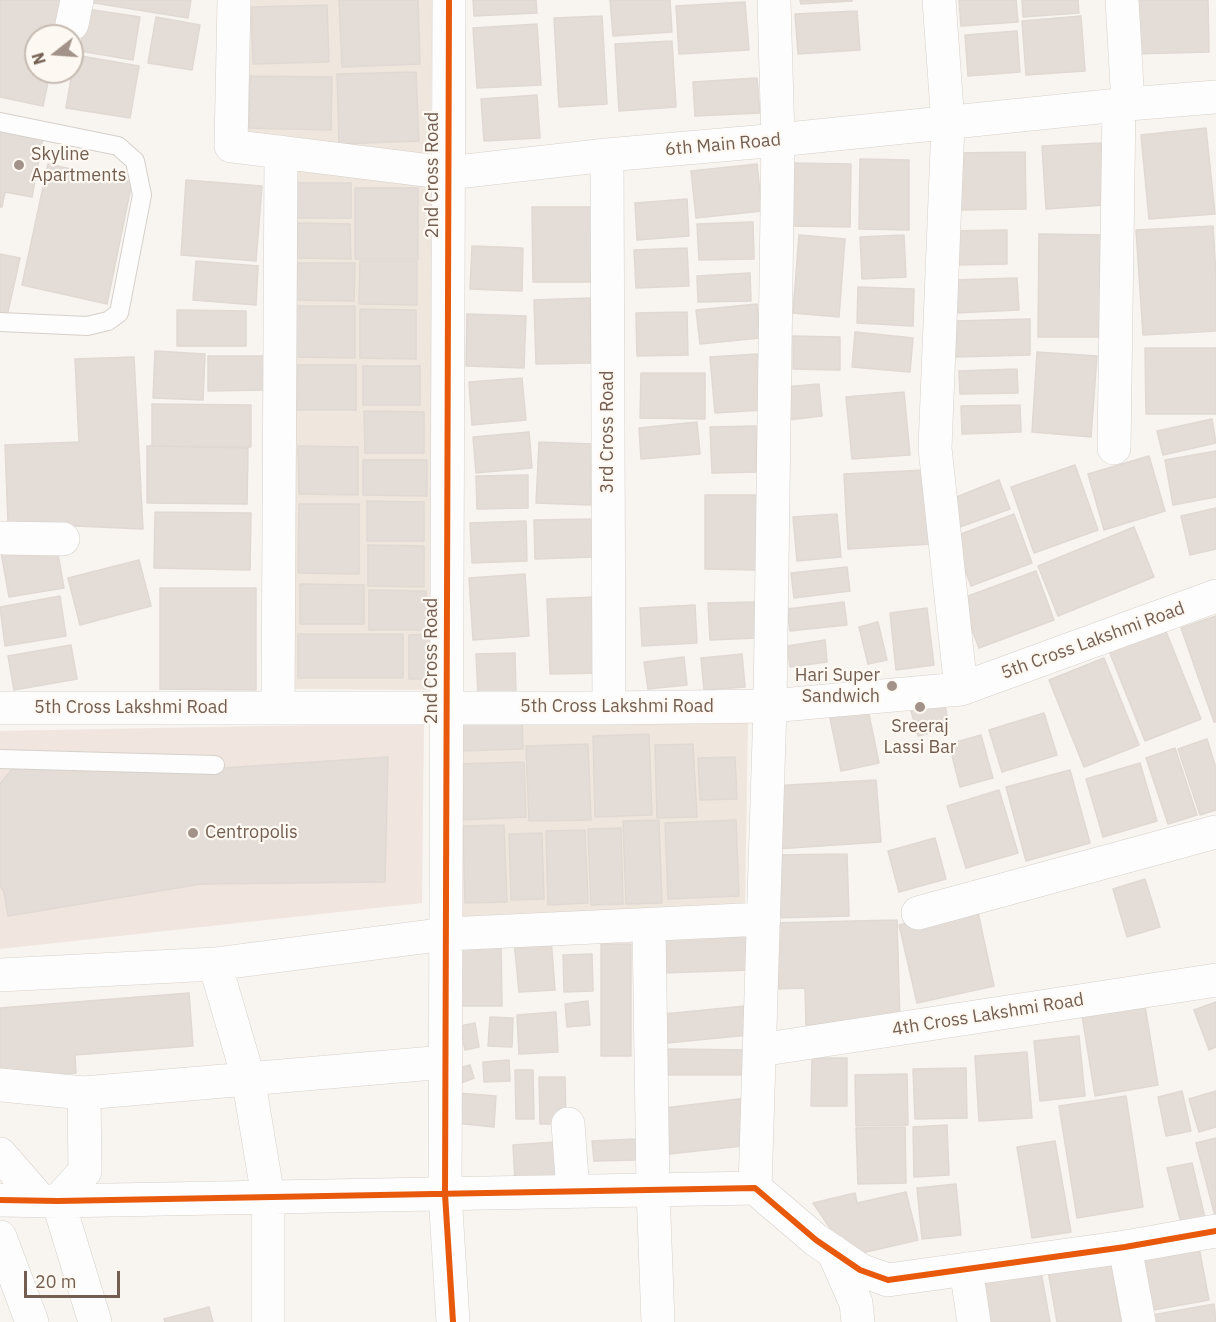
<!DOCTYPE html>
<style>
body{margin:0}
#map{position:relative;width:1216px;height:1322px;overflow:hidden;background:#f8f4f0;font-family:"IBM Plex Sans",sans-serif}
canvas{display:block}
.north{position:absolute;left:24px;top:24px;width:60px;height:60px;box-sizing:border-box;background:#fdf9f2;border:2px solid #c6bbb2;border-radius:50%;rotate:253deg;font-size:16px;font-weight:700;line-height:24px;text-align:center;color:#735e51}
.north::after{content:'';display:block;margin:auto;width:21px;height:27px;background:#a29289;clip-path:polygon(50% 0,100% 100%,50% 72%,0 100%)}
.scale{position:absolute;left:24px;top:1271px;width:96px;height:27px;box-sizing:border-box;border:3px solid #735e51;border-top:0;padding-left:8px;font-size:18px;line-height:21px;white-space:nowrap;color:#735e51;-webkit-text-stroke:4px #fdf9f2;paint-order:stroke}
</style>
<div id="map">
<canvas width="1216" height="1322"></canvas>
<div class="north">N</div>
<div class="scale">20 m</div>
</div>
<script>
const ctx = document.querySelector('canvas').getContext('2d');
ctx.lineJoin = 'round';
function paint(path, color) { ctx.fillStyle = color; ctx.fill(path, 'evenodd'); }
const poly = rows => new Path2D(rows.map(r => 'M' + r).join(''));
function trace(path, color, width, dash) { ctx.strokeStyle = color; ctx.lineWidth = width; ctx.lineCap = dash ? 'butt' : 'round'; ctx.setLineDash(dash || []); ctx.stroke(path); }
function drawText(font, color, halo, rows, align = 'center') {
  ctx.font = font + ' "IBM Plex Sans",sans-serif'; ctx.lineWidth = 4.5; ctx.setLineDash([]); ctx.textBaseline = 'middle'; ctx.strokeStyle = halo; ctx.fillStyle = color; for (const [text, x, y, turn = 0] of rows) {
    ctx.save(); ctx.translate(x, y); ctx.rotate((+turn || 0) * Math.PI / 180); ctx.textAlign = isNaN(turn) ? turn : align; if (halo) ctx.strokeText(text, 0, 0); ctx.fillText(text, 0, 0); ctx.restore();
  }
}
paint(poly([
 [245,0,433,0,430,157,246,137],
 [290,166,433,182,431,690,288,689],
 [458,712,748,719,745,911,457,923]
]), '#efe7de');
paint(poly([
 [424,723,422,903,0,949,0,731]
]), '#f1e5df');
const building = poly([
 [0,0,63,0,57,36,36,36,36,72,50,72,43,106,0,97,0,0],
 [88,0,191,0,188,18,88,2,88,0],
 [339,0,418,0,420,64,342,67,339,0],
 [473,0,536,0,537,13,474,16,473,0],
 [610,0,670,0,672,32,613,36,610,0],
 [800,0,852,0,852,1,801,4,800,0],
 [959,0,1016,0,1018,22,961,26,959,0],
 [1022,0,1078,0,1079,13,1023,17,1022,0],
 [1131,0,1208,0,1209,52,1133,54,1131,0],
 [745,2,749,50,679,54,676,6,745,2],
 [327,5,329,62,253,64,251,7,327,5],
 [87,9,140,17,133,60,80,51,87,9],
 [857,11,860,50,798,54,795,14,857,11],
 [602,16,607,104,559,107,554,18,602,16],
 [1081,16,1085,71,1026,75,1022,21,1081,16],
 [156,17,200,25,192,70,148,63,156,17],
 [537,24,541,85,477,88,473,28,537,24],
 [1017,31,1020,72,968,76,965,35,1017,31],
 [672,41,676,107,619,111,615,44,672,41],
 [75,55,139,66,130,118,66,108,75,55],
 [416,72,419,141,339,144,337,74,416,72],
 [250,76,332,77,331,130,249,128,250,76],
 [757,78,760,113,695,116,693,82,757,78],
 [537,95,540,138,484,141,481,99,537,95],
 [1206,128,1215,214,1149,219,1141,135,1206,128],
 [0,129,43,138,32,197,5,192,2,207,0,207,0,129],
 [1101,143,1105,205,1046,209,1042,146,1101,143],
 [1025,152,1026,209,956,210,955,153,1025,152],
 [860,159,909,160,909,230,859,229,860,159],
 [791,163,851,164,850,227,791,226,791,163],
 [48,164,132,182,107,304,22,285,48,164],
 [757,164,762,211,696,218,691,171,757,164],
 [186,180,262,186,256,261,181,255,186,180],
 [294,183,351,183,351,218,294,218,294,183],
 [355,188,418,188,418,259,355,259,355,188],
 [687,199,689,236,637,240,635,203,687,199],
 [532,207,597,207,598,282,533,282,532,207],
 [753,222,754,259,699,260,697,224,753,222],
 [296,223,350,224,351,259,296,258,296,223],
 [1213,226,1216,276,1216,331,1143,335,1136,230,1213,226],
 [1007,230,1007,264,953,265,952,231,1007,230],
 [1039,234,1103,235,1102,337,1038,337,1039,234],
 [799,235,845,239,839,317,793,313,799,235],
 [904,235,906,277,862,279,860,237,904,235],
 [472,246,523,248,522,291,470,289,472,246],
 [687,248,689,286,636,288,634,250,687,248],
 [0,254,20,258,7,316,0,315,0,254],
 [196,261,258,266,256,305,193,300,196,261],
 [360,261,417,261,417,305,359,304,360,261],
 [297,263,355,263,354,301,296,300,297,263],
 [750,273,751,301,698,302,697,276,750,273],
 [1017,278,1019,310,955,313,953,280,1017,278],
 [858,287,914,289,913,326,857,323,858,287],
 [590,298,591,363,536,364,534,300,590,298],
 [757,304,760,338,700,344,696,310,757,304],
 [296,306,355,306,355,358,296,357,296,306],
 [360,309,416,310,416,359,360,358,360,309],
 [177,310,246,311,246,346,177,346,177,310],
 [687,312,688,355,637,356,636,313,687,312],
 [467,314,526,316,524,368,466,366,467,314],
 [1030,319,1030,355,955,357,954,321,1030,319],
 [855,332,913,338,910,372,852,367,855,332],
 [793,336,840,337,840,370,793,369,793,336],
 [1145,348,1216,348,1216,414,1146,414,1145,348],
 [155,351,205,354,203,400,153,398,155,351],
 [1037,352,1097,356,1091,437,1032,432,1037,352],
 [758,354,763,410,715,413,710,357,758,354],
 [208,356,265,356,265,390,208,391,208,356],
 [134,357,143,529,8,523,5,445,79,442,75,359,134,357],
 [297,365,356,365,356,410,297,410,297,365],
 [363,366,420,366,420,405,363,405,363,366],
 [1017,369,1018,393,960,394,959,371,1017,369],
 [641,373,705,373,705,419,640,418,641,373],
 [522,378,526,420,472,425,469,382,522,378],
 [819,384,822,416,788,420,784,387,819,384],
 [904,392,910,455,852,459,846,397,904,392],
 [152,404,251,405,251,447,152,446,152,404],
 [1020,405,1021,432,962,434,961,406,1020,405],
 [364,411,424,412,424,453,365,453,364,411],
 [1212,419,1216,443,1163,455,1157,431,1212,419],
 [697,422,700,454,641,459,639,428,697,422],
 [756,426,757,472,712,473,710,427,756,426],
 [529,432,532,468,476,473,473,437,529,432],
 [539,442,592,444,591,505,536,503,539,442],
 [147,446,248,448,247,504,147,503,147,446],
 [298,446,358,447,358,495,299,494,298,446],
 [1216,451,1216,497,1173,505,1165,460,1216,451],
 [1149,456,1165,511,1104,530,1088,474,1149,456],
 [363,460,427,460,427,496,363,495,363,460],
 [1075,465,1098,530,1034,553,1011,487,1075,465],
 [926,470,931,544,848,549,844,474,926,470],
 [528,475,528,508,477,509,476,476,528,475],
 [999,480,1010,509,960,527,949,500,999,480],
 [705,495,758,495,757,570,705,569,705,495],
 [367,501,424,502,424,541,367,541,367,501],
 [299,504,359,504,359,574,298,573,299,504],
 [1216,508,1216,549,1190,555,1181,516,1216,508],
 [155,512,251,513,250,570,154,568,155,512],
 [837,514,841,557,797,561,793,517,837,514],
 [1014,514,1032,563,971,586,953,537,1014,514],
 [595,519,596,557,535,559,534,520,595,519],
 [526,521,527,561,472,563,470,523,526,521],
 [1134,527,1154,577,1058,616,1038,566,1134,527],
 [368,545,424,546,424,587,368,586,368,545],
 [57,548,64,588,9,597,1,552,57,548],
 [139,560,151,606,80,625,68,578,139,560],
 [847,567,850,591,794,598,791,573,847,567],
 [1036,571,1054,620,979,648,960,599,1036,571],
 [525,574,529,636,473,640,469,578,525,574],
 [300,584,364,585,364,624,300,624,300,584],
 [160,588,256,588,256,690,160,689,160,588],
 [369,590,426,591,426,630,369,630,369,590],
 [60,596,66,636,5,646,0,607,60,596],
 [597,597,600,673,550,674,547,599,597,597],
 [756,602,757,638,710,640,708,603,756,602],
 [844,602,847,625,790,631,787,609,844,602],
 [695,605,697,643,642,646,640,608,695,605],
 [927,608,934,665,896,670,890,613,927,608],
 [1216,616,1216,722,1214,722,1181,628,1216,616],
 [878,622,887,660,868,664,859,627,878,622],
 [1165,629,1201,719,1145,741,1109,651,1165,629],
 [298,634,403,634,403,678,298,678,298,634],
 [430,634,429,679,409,679,409,635,430,634],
 [825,640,827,662,790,667,787,646,825,640],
 [71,645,77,679,14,690,8,656,71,645],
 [515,653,516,695,478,696,476,654,515,653],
 [742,654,745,687,704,690,701,658,742,654],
 [684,657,687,685,648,689,644,662,684,657],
 [1104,658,1139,745,1084,767,1049,680,1104,658],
 [944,698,949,728,918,736,908,700,944,698],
 [868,710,879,763,841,771,830,718,868,710],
 [1044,713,1057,755,1002,772,989,730,1044,713],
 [522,719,523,749,462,751,461,721,522,719],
 [649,734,652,815,595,817,593,736,649,734],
 [981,735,993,778,960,787,949,744,981,735],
 [1207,739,1216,768,1216,810,1200,815,1178,749,1207,739],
 [588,744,591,820,529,821,526,746,588,744],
 [693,744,697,817,657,818,655,745,693,744],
 [1175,748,1197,815,1168,824,1146,758,1175,748],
 [388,757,385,882,201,884,8,916,4,892,0,886,0,784,12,769,42,767,193,770,388,757],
 [735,757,737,799,700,800,698,758,735,757],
 [524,762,526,817,462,820,460,764,524,762],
 [1140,763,1157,821,1103,837,1086,779,1140,763],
 [1070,770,1090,843,1026,861,1006,787,1070,770],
 [876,780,881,842,776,849,771,786,876,780],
 [999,790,1018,853,966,868,947,806,999,790],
 [659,820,662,903,626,904,623,821,659,820],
 [736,820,739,896,668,899,665,823,736,820],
 [504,825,507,902,465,903,463,826,504,825],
 [621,828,623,904,591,905,588,829,621,828],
 [585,830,588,903,548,905,546,831,585,830],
 [542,833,544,899,511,900,509,834,542,833],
 [935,838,946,879,899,892,888,851,935,838],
 [847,854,849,916,774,918,772,855,847,854],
 [1145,879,1160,927,1127,937,1113,889,1145,879],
 [977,908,994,986,917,1003,899,925,977,908],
 [897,920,900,1022,806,1025,805,988,772,989,770,923,897,920],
 [751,932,753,970,661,973,660,935,751,932],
 [551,938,555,990,519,992,514,941,551,938],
 [501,942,502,1006,458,1006,457,943,501,942],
 [601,944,631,944,631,1056,601,1056,601,944],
 [592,954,593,991,564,992,563,955,592,954],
 [189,993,193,1046,75,1055,76,1073,0,1079,0,1008,189,993],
 [588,1001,590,1025,567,1027,565,1004,588,1001],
 [1216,1002,1216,1047,1209,1050,1194,1010,1216,1002],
 [745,1006,749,1035,667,1043,664,1014,745,1006],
 [1145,1006,1158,1085,1095,1096,1082,1016,1145,1006],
 [556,1012,558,1052,519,1054,517,1015,556,1012],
 [490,1017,513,1018,512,1047,488,1046,490,1017],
 [475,1023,479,1047,465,1050,460,1026,475,1023],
 [1079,1036,1085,1096,1040,1101,1034,1041,1079,1036],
 [668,1049,752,1050,752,1075,668,1075,668,1049],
 [1027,1052,1032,1118,979,1121,975,1056,1027,1052],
 [812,1058,847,1058,847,1106,811,1106,812,1058],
 [509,1060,510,1081,484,1082,483,1062,509,1060],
 [470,1065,474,1078,461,1083,456,1069,470,1065],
 [966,1068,967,1118,915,1119,913,1069,966,1068],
 [515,1070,533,1070,534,1119,516,1119,515,1070],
 [907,1074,908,1125,856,1126,855,1075,907,1074],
 [539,1077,565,1077,566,1124,540,1124,539,1077],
 [1182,1091,1191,1131,1166,1136,1158,1097,1182,1091],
 [1216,1091,1216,1127,1199,1132,1189,1099,1216,1091],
 [457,1093,496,1096,494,1127,455,1123,457,1093],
 [1126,1096,1143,1207,1077,1218,1059,1106,1126,1096],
 [747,1098,752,1145,669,1154,664,1108,747,1098],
 [947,1125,949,1175,914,1177,913,1127,947,1125],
 [905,1127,906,1183,858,1184,856,1128,905,1127],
 [1216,1138,1216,1220,1196,1143,1216,1138],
 [636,1139,637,1160,594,1161,592,1141,636,1139],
 [1055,1141,1071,1232,1032,1238,1017,1147,1055,1141],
 [556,1142,558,1179,515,1182,513,1145,556,1142],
 [1192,1163,1205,1218,1181,1223,1167,1168,1192,1163],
 [956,1184,961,1235,922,1239,917,1188,956,1184],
 [906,1192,918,1240,849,1256,813,1203,855,1193,857,1203,906,1192],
 [1197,1237,1209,1300,1148,1311,1137,1248,1197,1237],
 [1110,1255,1121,1322,1057,1322,1047,1265,1110,1255],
 [1040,1266,1050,1322,987,1322,980,1277,1040,1266],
 [1214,1304,1216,1322,1153,1322,1152,1315,1214,1304],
 [209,1307,213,1322,165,1322,164,1319,209,1307]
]);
paint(building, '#e4ddd7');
trace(building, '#e0d8d2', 1.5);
const service = poly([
 [0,122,118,146,135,161,142,195,119,313,108,321,87,326,0,322],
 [0,759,215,765]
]);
const minor = poly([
 [234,0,231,146,448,173,607,155,778,140,1128,104,1216,97],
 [449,0,445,1194,453,1322],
 [939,0,948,124,935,448,961,689],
 [1122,0,1128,104],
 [72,24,77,0],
 [607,155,609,708],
 [1114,448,1119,106],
 [0,538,63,539],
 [0,708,609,708,770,706,961,689,1216,596],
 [278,708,281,152],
 [918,913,1216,832],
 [649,925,653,1190,658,1322],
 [215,964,248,1077,268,1197,268,1322],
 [0,975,215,964,446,934,764,919],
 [760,1050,1216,980],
 [0,1085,84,1093,445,1062],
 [84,1093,85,1171,58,1201,95,1322],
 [568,1124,573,1191],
 [0,1154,40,1200],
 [755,1188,770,706,778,140,774,0],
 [0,1200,58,1201,755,1188,816,1240,860,1270,888,1280,1125,1247,1216,1231],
 [0,1237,32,1322],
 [1125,1247,1139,1322],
 [833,1251,856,1303,858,1322],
 [966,1269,974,1322]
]);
trace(service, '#d5d0ca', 20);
trace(minor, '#d5d0ca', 34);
trace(service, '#fefdfd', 18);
trace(minor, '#fefdfd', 33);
trace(poly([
 [449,0,445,1194,453,1322],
 [0,1200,58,1201,755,1188,816,1240,860,1270,888,1280,1125,1247,1216,1231]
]), '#e8590c', 6);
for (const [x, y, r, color] of [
 [19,165,6,"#a29289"],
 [892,686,6,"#a29289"],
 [920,707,6,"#a29289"],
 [193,833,6,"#a29289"]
]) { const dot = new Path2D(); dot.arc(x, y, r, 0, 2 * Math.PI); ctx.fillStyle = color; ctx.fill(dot); trace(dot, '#fdf9f2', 2); }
drawText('18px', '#735e51', '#fdf9f2', [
 ["6th Main Road",723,145,-5],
 ["2nd Cross Road",433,175,-90],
 ["3rd Cross Road",608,432,-90],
 ["5th Cross Lakshmi Road",1093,641,-20],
 ["2nd Cross Road",432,661,-90],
 ["5th Cross Lakshmi Road",617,707],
 ["5th Cross Lakshmi Road",131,708],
 ["4th Cross Lakshmi Road",988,1015,-9]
]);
drawText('18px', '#735e51', '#fdf9f2', [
 ["Skyline",31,155],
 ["Apartments",31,176],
 ["Hari Super",880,676,"right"],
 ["Sandwich",880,697,"right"],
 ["Sreeraj",920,727,"center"],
 ["Lassi Bar",920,748,"center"],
 ["Centropolis",205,833]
], 'left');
</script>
